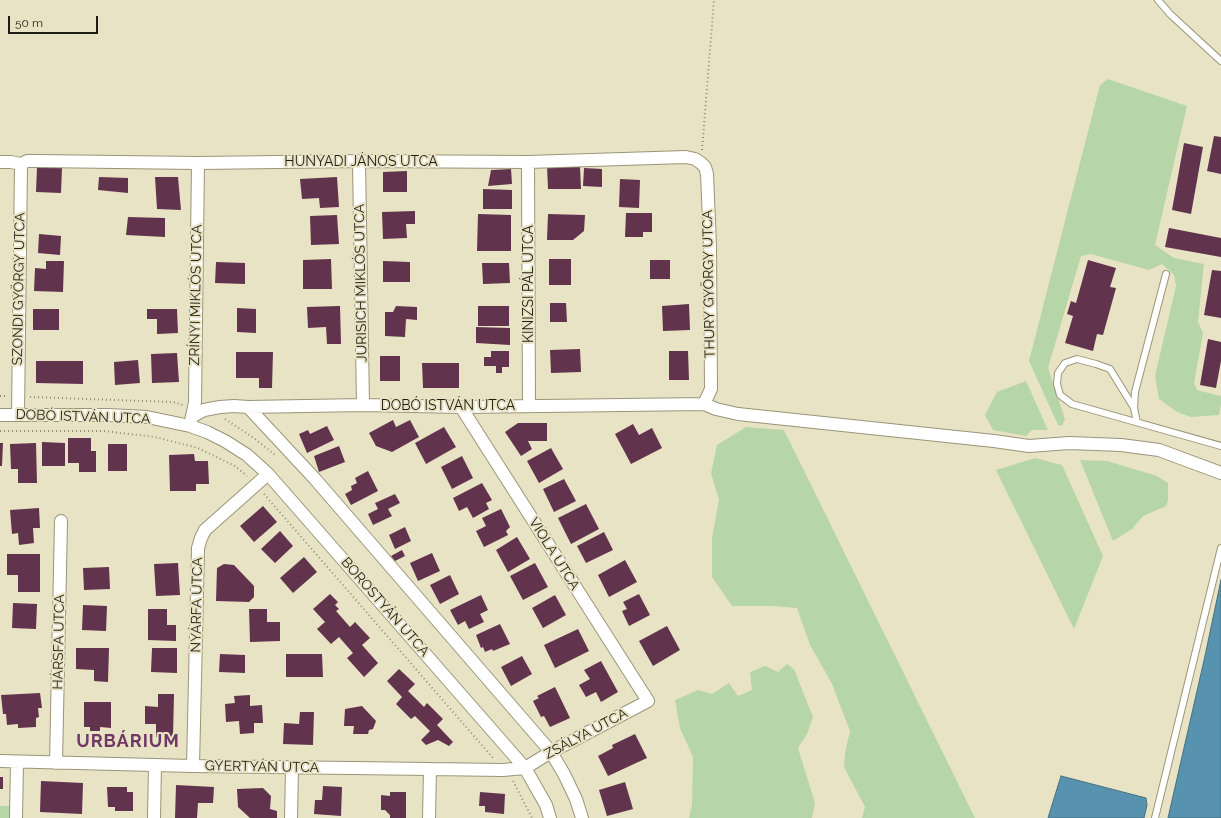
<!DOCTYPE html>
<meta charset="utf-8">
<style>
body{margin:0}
#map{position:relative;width:1221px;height:818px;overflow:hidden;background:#e9e3c5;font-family:Raleway,sans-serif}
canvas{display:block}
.scale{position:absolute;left:8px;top:16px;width:90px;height:18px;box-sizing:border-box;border:2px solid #1f1d12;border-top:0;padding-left:5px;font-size:12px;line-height:14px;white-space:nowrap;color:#1f1d12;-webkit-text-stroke:3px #e9e3c5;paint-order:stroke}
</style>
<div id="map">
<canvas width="1221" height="818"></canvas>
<div class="scale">50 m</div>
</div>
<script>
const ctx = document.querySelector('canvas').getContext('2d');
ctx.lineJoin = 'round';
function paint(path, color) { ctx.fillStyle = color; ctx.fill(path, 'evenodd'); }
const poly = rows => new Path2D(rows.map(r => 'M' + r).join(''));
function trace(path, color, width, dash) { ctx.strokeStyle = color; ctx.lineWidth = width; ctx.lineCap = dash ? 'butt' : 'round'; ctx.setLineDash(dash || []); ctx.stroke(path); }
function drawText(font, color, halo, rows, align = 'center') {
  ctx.font = font + ' Raleway,sans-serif'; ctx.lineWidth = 4; ctx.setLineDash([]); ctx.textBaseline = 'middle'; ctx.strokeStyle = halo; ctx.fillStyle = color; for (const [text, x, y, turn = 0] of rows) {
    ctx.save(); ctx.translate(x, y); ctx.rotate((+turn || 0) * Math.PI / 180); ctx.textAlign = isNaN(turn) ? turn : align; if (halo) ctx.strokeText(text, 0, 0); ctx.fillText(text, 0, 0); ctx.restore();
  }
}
paint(poly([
 [1108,79,1187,106,1155,245,1174,258,1204,264,1198,322,1203,333,1194,383,1197,390,1221,396,1221,404,1219,415,1191,417,1177,412,1159,399,1155,376,1176,286,1174,275,1162,264,1149,270,1091,254,1081,256,1048,368,1065,419,1062,426,1058,425,1029,361,1100,85],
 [1026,381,1048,430,1032,430,1026,436,993,430,985,415,997,392],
 [746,427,784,430,975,818,862,818,865,807,844,767,845,753,850,731,832,684,810,645,797,608,772,606,732,606,712,577,712,537,719,500,711,473,717,445],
 [1035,458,1062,465,1103,556,1074,629,996,470],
 [1080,460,1107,461,1157,476,1168,483,1168,500,1166,506,1143,516,1132,529,1113,541],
 [787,664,794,669,813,717,807,734,798,748,815,803,812,818,689,818,692,805,693,757,680,728,675,700,698,690,712,694,729,683,738,696,752,690,750,672,765,666,778,672],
 [0,806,12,806,12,818,0,818]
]), '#b6d6a7');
const water = poly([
 [1221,580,1221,818,1168,818,1205,656,1221,580],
 [1061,776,1146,798,1147,805,1144,818,1048,818,1061,776]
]);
paint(water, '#5793af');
trace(water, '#467080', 1);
paint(poly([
 [1214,136,1221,137,1221,174,1207,171],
 [1184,143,1203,147,1191,214,1172,210],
 [547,166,580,166,581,189,548,189],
 [37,167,62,168,61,193,36,192],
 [584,168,602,169,602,187,583,186],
 [511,169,512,184,488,186,491,170],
 [407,171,407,192,383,192,383,172],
 [99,177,128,178,128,193,98,190],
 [155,177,178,177,181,210,157,209],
 [337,177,339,207,320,208,319,198,302,199,300,179],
 [620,179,640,180,639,208,619,207],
 [483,189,512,190,512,209,483,209],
 [415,211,415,224,406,224,407,238,383,239,382,212],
 [626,213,652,213,652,232,643,232,643,237,625,237],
 [478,214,511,215,511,251,477,251],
 [548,214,585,215,584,231,573,240,547,240],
 [337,215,339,244,311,245,310,216],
 [128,217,165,218,165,237,126,235],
 [1169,228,1221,238,1221,257,1165,247],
 [39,234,61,236,60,255,38,253],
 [331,259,332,289,303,289,303,260],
 [549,259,571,259,571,285,549,285],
 [650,260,670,260,670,279,650,279],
 [1088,260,1116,268,1110,287,1116,288,1103,335,1097,334,1093,351,1065,343,1073,316,1067,314,1071,301,1076,303],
 [46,261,64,261,63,292,34,291,35,268,46,269],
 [383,261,410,262,410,282,383,282],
 [216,262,245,263,245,284,215,283],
 [482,263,509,263,510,283,483,284],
 [1212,270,1221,271,1221,318,1204,315],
 [550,303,566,303,567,322,550,322],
 [689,304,690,330,663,331,662,306],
 [340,306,341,344,327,344,326,327,308,328,307,307],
 [396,306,417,307,417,320,406,319,405,337,385,336,385,312,393,312],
 [478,306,509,306,509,326,478,326],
 [237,308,256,309,256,333,237,332],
 [33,309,59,309,59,330,33,330],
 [147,309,177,309,178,333,157,334,157,319,147,319],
 [476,327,510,328,510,345,476,343],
 [1208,339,1221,342,1221,361,1216,388,1200,385],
 [580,349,581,372,551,373,550,350],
 [491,351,509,351,509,367,502,367,502,373,496,373,496,366,484,366,484,357,491,357],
 [669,351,688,351,689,380,669,380],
 [236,352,273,352,272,388,259,388,259,378,236,378],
 [177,353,179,382,152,383,151,354],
 [380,356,400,356,400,381,380,381],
 [138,360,140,383,115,385,114,362],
 [36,361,83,361,83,384,36,383],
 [422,363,459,363,459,388,423,388],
 [393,420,396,427,410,420,419,437,392,452,376,446,369,433],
 [518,423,547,423,547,441,528,441,532,449,521,456,505,432],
 [633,424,639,435,652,428,662,448,631,464,615,434],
 [327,426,334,440,307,453,299,434,308,430,310,434],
 [444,427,456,447,426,464,415,443],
 [68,438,91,438,91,451,96,451,96,472,79,472,79,463,68,463],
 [42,442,65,443,65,466,42,466],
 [0,443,3,443,2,466,0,466],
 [36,443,37,483,18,483,18,469,11,469,10,444],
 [108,444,127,444,127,471,108,471],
 [339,446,345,462,319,472,314,456],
 [551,448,563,469,539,483,527,461],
 [194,454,195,461,208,461,209,484,196,484,196,491,170,491,169,455],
 [462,456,473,478,452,489,441,467],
 [368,471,378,491,351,505,345,494,352,490,351,486,357,483,355,478],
 [564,479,576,501,554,512,543,489],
 [482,483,492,500,486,503,489,509,473,518,467,507,459,511,453,498],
 [395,494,400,503,388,509,392,516,373,525,368,514,378,509,375,503],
 [586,504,599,529,571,544,558,518],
 [263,506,277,522,254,542,240,526],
 [39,508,40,528,33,528,34,543,19,545,18,533,12,534,10,510],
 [501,509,510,527,506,531,508,535,484,547,476,531,486,526,482,518],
 [405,527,411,541,395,549,389,535],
 [280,531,293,546,275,563,261,549],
 [604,532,613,550,586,563,577,546],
 [517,537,530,559,508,572,496,550],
 [402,550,405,556,395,561,391,556],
 [432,553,440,571,418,581,410,563],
 [7,554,40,554,40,592,18,592,18,575,7,575],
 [304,557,317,572,293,593,280,578],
 [625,560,637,582,609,597,598,575],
 [178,563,180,595,156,596,154,564],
 [535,563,548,587,523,600,510,576],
 [224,564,234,565,254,586,254,597,249,602,216,601,217,568],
 [109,567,110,589,84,590,83,568],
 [450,575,459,594,440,604,430,585],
 [330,594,338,602,335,605,339,609,336,611,350,627,355,622,370,638,362,645,378,663,364,677,347,658,353,653,339,637,331,644,317,629,325,622,313,609],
 [639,594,650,615,629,626,622,611,627,609,623,602],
 [481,595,488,610,480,614,484,622,469,629,465,621,458,625,450,610],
 [555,595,566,615,543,628,532,608],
 [13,603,37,604,36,629,12,628],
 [83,605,107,606,106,631,82,630],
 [148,609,167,609,167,625,176,625,176,641,148,640],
 [249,609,267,609,267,622,280,622,280,641,250,642],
 [500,624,510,644,493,651,492,649,485,652,483,647,481,648,476,635],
 [667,626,680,650,653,666,639,641],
 [578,629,589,651,555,668,544,645],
 [76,648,109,648,108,682,94,681,94,670,76,669],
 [152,648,177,648,177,673,151,672],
 [220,654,245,655,245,673,219,672],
 [286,654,322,654,323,677,286,677],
 [522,656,532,674,511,686,501,667],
 [601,661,618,692,601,702,596,692,586,697,579,685,590,679,584,670],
 [399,669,415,684,408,691,424,707,427,703,443,719,437,725,453,742,449,746,438,740,426,745,421,740,430,731,415,716,411,719,396,704,402,697,387,681],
 [555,687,570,718,550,727,544,716,541,717,533,701,539,698,537,696],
 [40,693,42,708,38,708,39,717,36,718,36,727,18,728,18,724,7,725,6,714,3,714,1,695],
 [158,694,174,694,173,737,156,737,156,724,145,724,145,706,158,707],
 [250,695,250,706,262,705,263,723,254,723,254,733,240,734,239,721,226,722,225,704,235,703,234,696],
 [84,702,111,702,111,728,100,727,100,731,90,731,90,727,84,727],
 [362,706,376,721,373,729,369,730,368,734,353,734,354,726,344,726,345,709],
 [300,712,314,712,313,745,283,744,284,723,299,724],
 [635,734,647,758,608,776,598,756,613,748,612,745],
 [0,777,3,777,3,789,0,789],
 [41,781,83,783,82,814,40,812],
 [625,782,633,809,607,816,599,790],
 [176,785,214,787,213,803,198,803,197,818,175,818],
 [323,786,342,787,341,816,314,814,315,800,322,800],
 [107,787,127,787,127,792,133,792,133,811,115,811,115,807,108,807],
 [263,788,271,796,270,809,277,811,277,818,250,818,238,807,237,789],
 [390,792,406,792,406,818,390,818,390,815,385,810,381,810,381,795,390,796],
 [480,792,505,794,504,814,485,812,485,806,479,806]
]), '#62334c');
const lane = poly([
 [1158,0,1170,14,1221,61],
 [1134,408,1110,369,1096,364,1077,359,1065,363,1058,373,1057,384,1060,395,1072,404,1221,446],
 [1137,422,1134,408,1135,392,1166,274],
 [1155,818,1221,548]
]);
const street = poly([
 [359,161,363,405],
 [0,162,11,162,21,164],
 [528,162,529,406],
 [21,164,27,161,37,161,198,163,359,161,528,162,686,157,695,159,701,163,705,167,707,174,710,246,711,389,704,404],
 [248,407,315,479,551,752,564,774,576,799,582,818],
 [0,415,108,415,147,417,190,426,207,432,225,441,247,455,268,474,525,768,546,805,550,818],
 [18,415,21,164],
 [193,416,204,410,220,407,234,406,248,407,363,405,461,407,704,404,716,409,738,414,994,441,1029,446,1069,443,1121,445,1159,450,1221,473],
 [191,421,195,402,198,163],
 [0,761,193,766,430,769,503,770,525,768,551,752,648,701,461,407],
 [56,763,61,521],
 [193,766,198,548,201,538,205,530,268,474],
 [16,818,17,762],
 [154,818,155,765],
 [291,818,292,767],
 [429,818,430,769]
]);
trace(lane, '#9a9578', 8);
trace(street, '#9a9578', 14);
trace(poly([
 [702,150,714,0],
 [0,396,7,396],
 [30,397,173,402,183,405],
 [225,419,228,421,254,438,275,455],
 [0,431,104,431,155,437,198,448,235,466,247,476],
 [264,494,493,758],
 [513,781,532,818]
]), '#918c77', 2, [1, 3]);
trace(lane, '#fff', 6);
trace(street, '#fff', 12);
drawText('14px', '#1f1d12', '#e9e3c5', [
 ["HUNYADI JÁNOS UTCA",361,162],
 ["JURISICH MIKLÓS UTCA",361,283,-91],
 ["KINIZSI PÁL UTCA",529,284,-90],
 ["THURY GYÖRGY UTCA",709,284,-91],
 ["SZONDI GYÖRGY UTCA",19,289,-89],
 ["ZRÍNYI MIKLÓS UTCA",196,295,-89],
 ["DOBÓ ISTVÁN UTCA",448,406],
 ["DOBÓ ISTVÁN UTCA",83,417,2],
 ["VIOLA UTCA",554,554,58],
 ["NYÁRFA UTCA",197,605,-89],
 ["BOROSTYÁN UTCA",385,607,49],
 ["HÁRSFA UTCA",59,642,-89],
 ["ZSÁLYA UTCA",586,734,-28],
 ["GYERTYÁN UTCA",262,767,1]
]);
ctx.letterSpacing = '1px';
drawText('bold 18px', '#703865', '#e9e3c5', [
 ["URBÁRIUM",128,742]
]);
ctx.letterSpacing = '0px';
</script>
